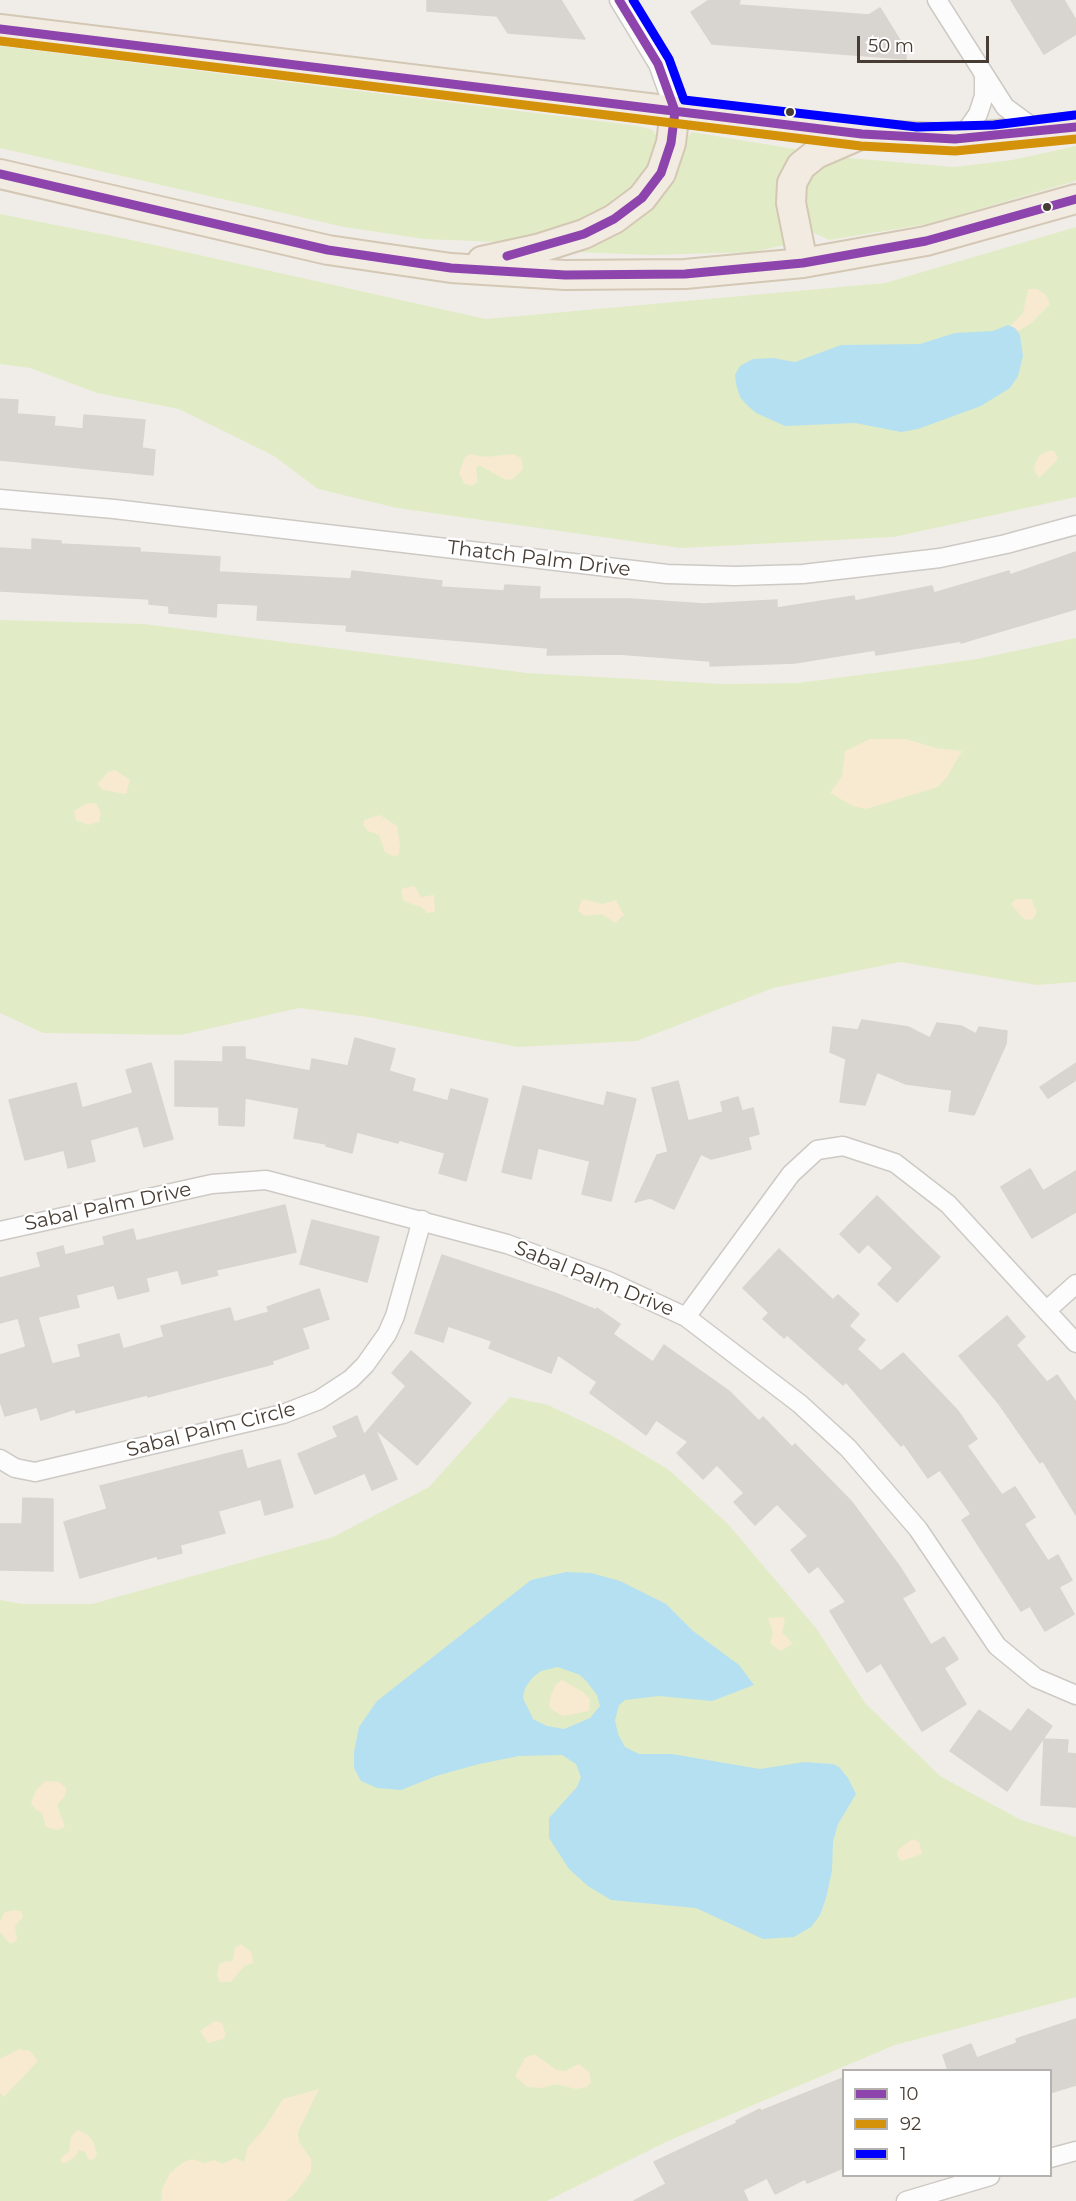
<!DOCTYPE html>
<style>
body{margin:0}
#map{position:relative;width:1076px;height:2201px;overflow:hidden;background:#f0ede8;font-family:Montserrat,sans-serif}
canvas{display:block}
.legend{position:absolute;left:842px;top:2069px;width:210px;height:108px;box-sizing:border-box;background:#fff;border:2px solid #b5b1ae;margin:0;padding:8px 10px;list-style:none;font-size:18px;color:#473d34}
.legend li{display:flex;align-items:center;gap:12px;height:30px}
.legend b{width:30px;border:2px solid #b5b1ae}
.scale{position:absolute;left:857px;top:36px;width:132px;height:27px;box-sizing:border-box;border:3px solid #473d34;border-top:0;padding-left:8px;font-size:18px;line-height:21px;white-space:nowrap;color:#473d34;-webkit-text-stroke:4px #fff;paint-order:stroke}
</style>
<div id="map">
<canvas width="1076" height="2201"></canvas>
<ul class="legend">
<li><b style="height:8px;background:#8e44ad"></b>10</li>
<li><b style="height:8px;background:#d4910a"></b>92</li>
<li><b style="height:8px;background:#00f"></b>1</li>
</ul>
<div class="scale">50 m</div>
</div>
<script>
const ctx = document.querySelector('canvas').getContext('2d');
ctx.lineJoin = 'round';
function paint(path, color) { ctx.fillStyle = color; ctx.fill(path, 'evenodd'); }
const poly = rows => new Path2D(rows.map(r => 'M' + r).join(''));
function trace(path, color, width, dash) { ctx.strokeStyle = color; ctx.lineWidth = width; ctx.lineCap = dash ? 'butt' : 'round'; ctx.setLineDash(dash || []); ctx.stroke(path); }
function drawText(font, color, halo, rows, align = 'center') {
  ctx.font = font + ' Montserrat,sans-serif'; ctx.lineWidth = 5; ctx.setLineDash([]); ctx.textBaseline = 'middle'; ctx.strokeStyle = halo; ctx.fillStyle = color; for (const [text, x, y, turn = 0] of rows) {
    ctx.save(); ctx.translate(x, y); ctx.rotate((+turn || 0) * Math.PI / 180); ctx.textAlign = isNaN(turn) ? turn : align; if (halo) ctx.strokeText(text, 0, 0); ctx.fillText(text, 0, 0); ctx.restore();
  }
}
paint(poly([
 [0,46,639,126,653,130,659,141,653,170,600,219,521,243,424,239,344,227,0,148],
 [692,132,795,149,797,152,785,245,754,252,651,255,577,252,576,249],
 [1076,146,1076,181,927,224,829,240,812,232,806,222,802,196,808,178,820,166,838,157,954,167,1012,160],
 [0,214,132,240,486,319,885,283,1076,227,1076,497,894,537,680,548,397,508,318,489,274,456,179,409,97,393,30,368,0,364],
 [0,620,144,624,527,673,725,684,798,683,890,671,977,659,1076,638,1076,982,1037,985,900,962,773,988,637,1041,518,1047,368,1017,299,1008,181,1035,43,1033,0,1013],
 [510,1397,548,1405,611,1435,669,1470,728,1524,816,1628,865,1703,940,1776,1021,1820,1076,1837,1076,1997,895,2045,668,2141,547,2201,0,2201,0,1600,23,1604,92,1604,333,1537,429,1487]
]), '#e1ecc6');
paint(poly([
 [1028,289,1037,289,1046,295,1050,304,1030,324,1018,331,1010,326,1023,313],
 [1051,450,1055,452,1058,459,1039,478,1034,469,1036,462,1040,455],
 [470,454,485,457,513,454,521,458,523,469,513,479,506,480,479,465,476,468,478,482,471,486,464,483,459,473,465,457],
 [870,739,906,739,936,748,962,751,947,777,938,787,866,809,853,806,830,793,842,776,845,751],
 [115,770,130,780,126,794,103,790,97,784,108,772],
 [96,803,101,813,99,822,88,825,76,820,74,811,86,804],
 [380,815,397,826,400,846,399,854,395,857,385,852,379,835,368,831,363,825,364,820],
 [414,886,421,897,434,895,435,912,427,913,421,907,403,901,401,889],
 [582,899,603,904,616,900,624,915,615,923,602,914,585,916,578,911],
 [1016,899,1031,899,1037,912,1033,919,1025,920,1021,916,1011,904],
 [783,1617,785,1621,782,1632,793,1644,780,1651,770,1643,773,1633,768,1618],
 [562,1680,583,1692,590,1699,589,1711,563,1716,552,1710,549,1706,551,1695,556,1684],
 [45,1781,59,1782,66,1788,65,1796,57,1805,65,1827,57,1830,46,1827,42,1813,35,1809,31,1803,36,1790],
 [912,1839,919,1842,922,1854,901,1861,897,1856,898,1850],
 [13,1910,21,1911,23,1917,15,1926,17,1940,10,1944,0,1932,0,1922,4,1913],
 [241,1944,252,1953,253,1963,244,1966,231,1982,220,1982,217,1974,219,1965,222,1962,233,1961,235,1948],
 [215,2021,222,2023,226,2035,223,2039,208,2043,200,2031],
 [19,2049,30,2051,38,2061,4,2097,0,2093,0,2059],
 [534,2054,557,2070,565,2071,579,2064,589,2072,591,2082,587,2087,576,2089,555,2084,543,2088,527,2087,515,2076,525,2058],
 [319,2089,298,2132,299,2142,311,2159,311,2172,293,2196,286,2201,161,2201,162,2189,170,2173,182,2163,192,2159,203,2163,214,2160,222,2164,235,2158,244,2162,248,2147,263,2130,283,2099],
 [77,2130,87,2134,94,2143,97,2155,94,2159,89,2160,85,2152,79,2150,75,2157,63,2164,60,2159,69,2151,71,2137]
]), '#f7ead0');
paint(poly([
 [1008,325,1015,328,1020,335,1023,356,1018,376,1010,388,981,406,918,429,901,432,855,423,785,426,756,413,747,405,740,397,736,384,735,375,740,366,753,359,773,358,795,362,841,345,920,344,955,333,993,331],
 [566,1572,591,1573,620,1581,666,1604,693,1631,739,1665,754,1685,712,1701,659,1696,625,1700,619,1705,615,1720,618,1734,625,1747,639,1754,672,1754,760,1769,804,1762,833,1764,839,1767,848,1778,856,1794,838,1824,833,1841,832,1871,826,1898,820,1915,811,1927,794,1937,763,1939,696,1908,611,1900,588,1886,569,1869,549,1838,549,1818,577,1787,581,1777,576,1764,562,1755,519,1756,479,1764,436,1776,401,1790,377,1788,361,1781,354,1768,354,1752,359,1727,377,1701,531,1580],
 [558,1667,580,1675,587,1682,597,1695,600,1706,590,1718,564,1729,547,1726,533,1719,523,1698,525,1688,533,1677,541,1671]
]), '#b4e0f2');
const building = poly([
 [427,0,561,0,585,39,508,33,497,16,427,11,427,0],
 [709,0,740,0,739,5,869,15,880,8,906,50,906,59,712,44,691,12,709,0],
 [1011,0,1064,0,1076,20,1076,34,1044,54,1011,0],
 [0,399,18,400,17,414,55,417,54,426,83,429,84,415,145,420,142,448,155,450,153,475,0,460,0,399],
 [32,539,61,541,61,544,140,548,140,552,220,557,219,572,351,579,352,571,442,581,441,587,504,591,505,585,540,587,539,599,631,599,704,604,777,600,777,608,854,596,855,601,932,586,934,593,1009,571,1010,575,1076,552,1076,609,961,643,961,641,876,655,875,650,795,663,710,666,710,661,618,654,547,655,548,648,346,631,347,625,257,620,258,605,217,603,216,617,169,613,169,606,149,604,149,599,0,591,0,548,32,550,32,539],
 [862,1020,908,1027,930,1038,937,1023,961,1026,976,1034,979,1027,1007,1031,1006,1044,974,1115,949,1111,952,1090,906,1084,877,1072,865,1105,840,1102,846,1059,830,1052,833,1027,858,1030,862,1020],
 [355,1038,395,1049,389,1071,415,1079,412,1091,448,1101,451,1089,488,1099,466,1181,439,1173,445,1153,399,1140,398,1143,357,1132,352,1153,326,1146,326,1144,294,1138,299,1108,245,1098,244,1126,219,1125,219,1107,175,1106,175,1061,223,1062,223,1047,245,1047,245,1059,310,1071,312,1059,348,1066,355,1038],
 [151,1063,173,1139,144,1147,138,1126,90,1140,95,1161,68,1168,64,1150,25,1160,9,1100,76,1083,82,1108,133,1093,126,1070,151,1063],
 [1076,1063,1076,1080,1048,1098,1040,1087,1076,1063],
 [678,1081,688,1121,723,1112,721,1102,738,1097,742,1111,753,1108,759,1134,748,1137,751,1149,711,1159,701,1154,674,1209,650,1198,635,1202,657,1155,668,1152,652,1088,678,1081],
 [523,1086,604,1106,607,1092,636,1099,611,1201,582,1194,590,1161,538,1148,531,1179,502,1172,523,1086],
 [1030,1169,1043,1191,1076,1171,1076,1212,1032,1238,1001,1187,1030,1169],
 [877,1196,940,1257,897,1302,878,1284,893,1268,868,1244,859,1253,840,1234,877,1196],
 [285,1205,296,1252,216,1270,218,1275,182,1284,178,1270,146,1278,149,1291,118,1299,114,1285,76,1295,79,1307,38,1317,52,1364,81,1357,78,1345,119,1334,123,1349,164,1337,161,1326,230,1308,234,1322,269,1312,267,1307,319,1289,329,1319,302,1328,309,1348,272,1361,273,1364,148,1397,147,1395,76,1413,75,1409,41,1420,37,1407,5,1416,0,1401,0,1355,26,1347,18,1318,0,1323,0,1278,41,1267,37,1253,63,1246,65,1255,105,1245,103,1237,133,1229,136,1241,285,1205],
 [312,1220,379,1237,367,1282,300,1264,312,1220],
 [779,1249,833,1300,838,1295,859,1314,849,1326,865,1340,857,1349,881,1371,903,1353,958,1411,977,1439,967,1446,1002,1495,1015,1487,1035,1517,1024,1524,1048,1561,1058,1555,1072,1580,1059,1587,1074,1614,1045,1631,1030,1606,1021,1611,962,1520,971,1514,940,1470,928,1478,904,1444,901,1446,846,1382,843,1385,787,1335,784,1338,763,1319,769,1313,743,1288,779,1249],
 [442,1255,555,1293,596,1310,597,1308,620,1324,613,1334,653,1362,664,1345,729,1391,759,1421,763,1417,792,1447,795,1444,851,1501,900,1567,915,1591,902,1598,931,1645,944,1637,958,1659,944,1668,966,1704,922,1731,881,1663,867,1672,830,1611,846,1602,818,1566,809,1573,791,1550,808,1536,777,1504,755,1525,734,1502,744,1493,717,1465,703,1479,677,1453,688,1442,656,1420,646,1435,590,1393,597,1382,558,1355,551,1373,489,1348,492,1341,448,1326,443,1342,415,1333,442,1255],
 [1007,1316,1025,1337,1016,1345,1047,1382,1057,1375,1076,1402,1076,1515,1043,1461,1040,1463,999,1404,959,1356,1007,1316],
 [411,1351,471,1403,417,1465,375,1429,397,1479,372,1490,365,1473,315,1494,298,1454,338,1437,333,1427,357,1416,364,1435,406,1386,392,1373,411,1351],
 [242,1450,247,1469,280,1460,293,1507,265,1515,261,1499,218,1511,225,1533,180,1545,182,1553,158,1559,157,1556,80,1578,64,1522,107,1509,100,1486,242,1450],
 [23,1498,53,1499,53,1571,0,1570,0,1524,22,1524,23,1498],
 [1028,1709,1052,1726,1007,1791,950,1751,979,1710,1011,1732,1028,1709],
 [1044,1739,1068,1740,1067,1753,1076,1754,1076,1807,1041,1805,1044,1739],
 [1076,2019,1076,2085,1050,2093,1050,2070,948,2070,943,2055,971,2044,977,2058,1017,2043,1016,2039,1076,2019],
 [843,2078,843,2168,807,2183,805,2179,775,2194,767,2178,743,2190,748,2201,634,2201,666,2184,654,2162,737,2123,736,2121,760,2109,761,2111,843,2078]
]);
paint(building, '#d8d4cf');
trace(building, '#d9d4ce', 1.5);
const street = poly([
 [619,0,658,64,675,111],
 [937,0,1005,107,1039,132],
 [955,139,969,127,978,114,984,96,984,76],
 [0,499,114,509,667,574,735,576,803,574,940,558,1006,544,1076,525],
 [0,1231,212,1184,266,1180,507,1244,608,1281,686,1317,800,1404,848,1448,918,1529,997,1646,1036,1678,1076,1695],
 [1047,1310,1076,1284],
 [686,1317,791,1174,817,1150,843,1146,895,1163,948,1204,1076,1343],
 [0,1459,15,1468,35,1472,283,1414,319,1400,351,1379,365,1365,387,1334,395,1316,422,1220],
 [1050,2158,1076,2151],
 [906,2201,990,2176]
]);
const primary = poly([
 [0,29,862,134,955,139,1076,127],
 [0,174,328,250,451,268,565,275,685,274,803,263,926,241,1076,199],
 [482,261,537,249,584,234,614,219,642,198,661,173,671,143,675,111],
 [803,263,791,203,792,183,801,166,816,154,860,135]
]);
trace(street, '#cdc9c4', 21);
trace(primary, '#d4c7b4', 32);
trace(street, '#fdfcfc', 18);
trace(primary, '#f1ebe2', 28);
trace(poly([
 [0,29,862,134,955,139,1076,127],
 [0,174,328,250,451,268,565,275,685,274,803,263,926,241,1076,199],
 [507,256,584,234,614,219,642,198,661,173,671,143,675,111,658,64,619,0]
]), '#8e44ad', 9);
trace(poly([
 [0,41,861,146,955,151,1076,139]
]), '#d4910a', 9);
trace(poly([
 [633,0,669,59,684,100,917,127,994,125,1075,115]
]), '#00f', 9);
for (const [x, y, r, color] of [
 [790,112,5,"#473d34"],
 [1047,207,5,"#473d34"]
]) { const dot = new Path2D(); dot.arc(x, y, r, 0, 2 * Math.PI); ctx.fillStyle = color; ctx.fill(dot); trace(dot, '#fff', 2); }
drawText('20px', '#473d34', '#fff', [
 ["Thatch Palm Drive",539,559,7],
 ["Sabal Palm Drive",108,1207,-12],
 ["Sabal Palm Drive",594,1279,22],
 ["Sabal Palm Circle",211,1430,-14]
]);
</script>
